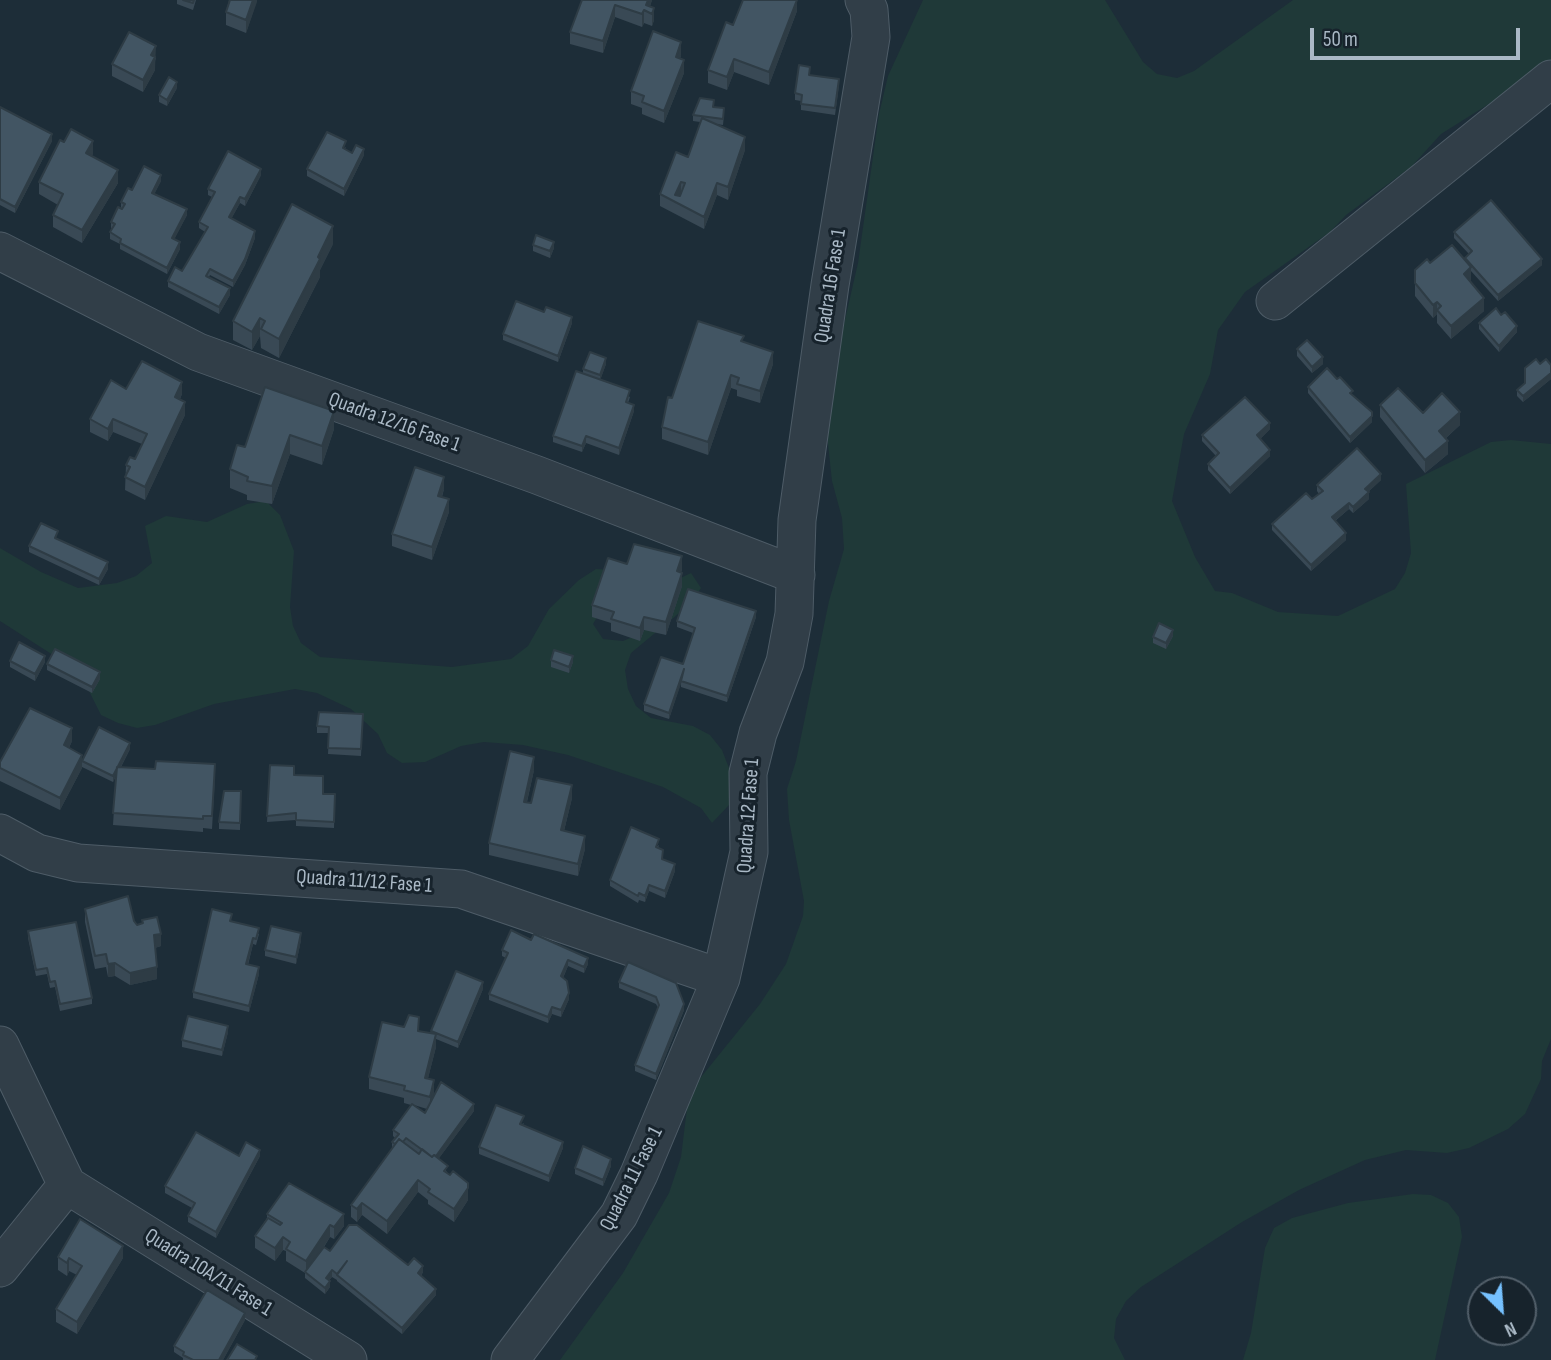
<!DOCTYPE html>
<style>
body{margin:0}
#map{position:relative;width:1551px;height:1360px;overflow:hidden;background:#1d2d38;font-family:"Sofia Sans Condensed",sans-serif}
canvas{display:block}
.north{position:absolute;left:1467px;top:1276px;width:70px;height:70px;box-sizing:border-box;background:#17232c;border:2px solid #525f6a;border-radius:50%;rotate:155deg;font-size:19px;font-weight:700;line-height:28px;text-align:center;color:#aab9c6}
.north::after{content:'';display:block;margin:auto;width:24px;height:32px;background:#76c1ff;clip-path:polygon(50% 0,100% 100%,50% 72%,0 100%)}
.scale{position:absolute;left:1310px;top:28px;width:210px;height:32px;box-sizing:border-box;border:4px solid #aab9c6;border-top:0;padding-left:9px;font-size:21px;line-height:24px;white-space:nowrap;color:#aab9c6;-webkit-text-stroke:5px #17232c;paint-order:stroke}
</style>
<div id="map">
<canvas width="1551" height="1360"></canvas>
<div class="north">N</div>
<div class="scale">50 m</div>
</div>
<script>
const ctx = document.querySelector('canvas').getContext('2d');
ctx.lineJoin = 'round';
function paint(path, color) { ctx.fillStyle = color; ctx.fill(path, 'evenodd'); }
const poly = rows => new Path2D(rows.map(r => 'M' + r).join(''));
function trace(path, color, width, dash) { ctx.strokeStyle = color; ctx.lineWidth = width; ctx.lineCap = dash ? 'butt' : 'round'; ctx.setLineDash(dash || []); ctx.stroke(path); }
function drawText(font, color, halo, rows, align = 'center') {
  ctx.font = font + ' "Sofia Sans Condensed",sans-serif'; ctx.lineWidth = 6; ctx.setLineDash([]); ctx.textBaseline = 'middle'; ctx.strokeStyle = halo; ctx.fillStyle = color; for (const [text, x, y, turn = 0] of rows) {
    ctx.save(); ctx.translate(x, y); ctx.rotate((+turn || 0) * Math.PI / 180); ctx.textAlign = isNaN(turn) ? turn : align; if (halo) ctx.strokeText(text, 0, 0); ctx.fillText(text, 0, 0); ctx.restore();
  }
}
paint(poly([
 [923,0,1105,0,1143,62,1157,74,1177,78,1194,71,1293,0,1551,0,1551,65,1441,134,1411,167,1346,215,1330,232,1245,292,1218,330,1210,374,1184,434,1172,501,1195,557,1215,591,1232,593,1278,612,1338,616,1395,589,1405,573,1411,553,1406,484,1491,442,1511,440,1551,444,1551,1039,1542,1061,1541,1079,1525,1114,1508,1129,1469,1148,1447,1153,1406,1150,1365,1160,1299,1190,1242,1222,1141,1287,1126,1301,1116,1319,1114,1338,1125,1360,560,1360,623,1273,669,1193,681,1157,689,1092,760,1004,786,964,803,916,804,901,789,820,787,789,796,761,829,601,844,549,842,518,832,481,827,435,841,337,858,263,879,114,888,76],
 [266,501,280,515,294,551,290,607,293,626,301,643,320,657,452,667,511,659,528,646,549,609,579,580,596,569,615,570,613,591,593,624,603,639,623,641,642,633,654,620,672,582,691,573,701,588,690,604,631,653,625,670,628,689,636,706,651,718,693,726,710,735,722,750,729,768,729,805,712,823,701,808,663,787,568,755,523,745,484,742,461,746,425,762,402,763,387,753,378,734,351,709,317,693,295,689,214,704,155,725,137,728,118,723,101,715,84,681,53,655,0,621,0,548,41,572,78,588,117,583,136,576,152,563,145,526,166,516,207,522,247,504],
 [1413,1194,1431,1195,1448,1203,1459,1217,1462,1237,1435,1360,1243,1360,1251,1333,1265,1248,1274,1228,1292,1218,1348,1203]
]), '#1f3938');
const minor = poly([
 [0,251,198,352,537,475,796,575],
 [1275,301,1551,79],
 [0,833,37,853,78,863,461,889,721,978],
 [0,1045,67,1185],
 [67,1185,348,1360],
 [0,1268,67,1185],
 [510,1360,619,1215,639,1174,721,978,749,852,748,773,758,733,785,662,794,614,797,520,830,285,871,37,869,10,864,0]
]);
trace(minor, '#4e5c67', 39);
trace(minor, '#313e48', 37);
paint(poly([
 [177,0,196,0,193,10,177,4],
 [229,0,257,0,246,33,226,25,226,12],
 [582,0,652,0,650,6,654,20,652,26,644,23,642,27,615,17,603,53,570,44,570,32],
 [797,0,797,11,769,85,734,72,727,90,708,83,708,70],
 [681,55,680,59,684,73,664,123,642,114,642,108,631,104,631,91],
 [156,58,155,61,155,70,143,92,112,76,112,64],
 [810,75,839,85,835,115,801,110,801,101,795,100,795,93],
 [177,88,167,106,159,102,159,95],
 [0,107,52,141,15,213,0,205],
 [714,107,724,115,723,125,716,124,745,150,728,200,717,195,704,229,660,206,660,194,688,157,700,122,693,121,693,115],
 [346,147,345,149,352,153,364,155,344,196,307,176,307,169],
 [93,154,92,156,118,183,82,243,53,227,53,215,58,205,39,194,39,182],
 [261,175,245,206,240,203,231,219,255,238,245,265,233,287,210,275,209,277,230,295,219,314,168,287,168,281,182,271,205,232,199,228,199,222,212,197,208,195,208,189],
 [161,181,154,194,187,215,174,239,180,249,167,274,120,249,120,244,110,239,110,232,112,229,111,228,111,222,121,209,121,202,132,190],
 [1454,232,1542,265,1498,301,1471,271,1471,280,1470,281,1484,311,1451,339,1437,323,1437,314,1433,318,1415,296,1415,283,1430,263,1465,260,1465,258,1469,254,1454,238],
 [333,244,320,270,320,277,279,358,261,348,260,336,252,350,233,340,233,321],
 [533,245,554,248,550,258,533,251],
 [544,312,572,323,558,362,503,340,503,334],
 [1479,323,1517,332,1499,352,1479,329],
 [744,342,773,364,760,403,737,396,737,390,731,388,708,455,662,439,662,427,672,398],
 [1297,349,1323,364,1312,373,1297,356],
 [606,364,600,380,630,397,628,403,634,411,619,455,586,443,582,452,553,442,553,436,583,374,583,369],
 [1540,364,1551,365,1551,379,1523,402,1517,396,1517,390,1525,383],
 [265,387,334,429,322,465,290,454,272,504,247,500,247,495,230,488,230,469,245,447],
 [1308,387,1353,395,1372,422,1350,443,1308,393],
 [126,389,182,394,180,399,185,415,145,500,125,490,126,465,135,459,142,444,113,432,108,441,90,432,90,419],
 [1380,405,1423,413,1460,425,1446,438,1448,454,1425,473,1380,417],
 [1270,429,1260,439,1270,456,1230,494,1208,470,1208,464,1216,456,1202,441,1202,435],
 [1381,480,1368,492,1369,499,1353,513,1349,509,1335,521,1346,540,1311,571,1272,530,1272,524,1319,494,1317,491,1317,485],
 [444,489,442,497,449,512,432,560,392,546,392,534],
 [58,538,58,539,108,569,99,585,29,552,29,546],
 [627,564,682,569,681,573,682,586,666,635,644,630,640,641,611,631,611,623,592,617,592,605],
 [756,617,727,702,681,687,681,682,669,719,644,711,644,704,683,664,693,633,677,627,677,621],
 [1173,636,1166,649,1153,643,1153,637],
 [551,660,573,662,569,673,551,667],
 [10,661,45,662,35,681,10,667],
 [47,664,100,679,92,693,47,670],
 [363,714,361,756,328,754,329,733,317,733,317,726],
 [72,741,69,748,82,768,60,810,0,781,0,762],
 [130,749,121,767,215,777,212,829,203,828,203,832,113,825,116,776,113,782,82,767,82,761],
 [270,765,294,775,323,794,335,794,334,828,296,826,296,820,267,822],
 [534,770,527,802,531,803,572,798,564,831,585,849,578,876,489,855,489,843],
 [241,791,240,830,219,829,219,822],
 [659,845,658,848,663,859,675,871,665,898,649,891,645,902,639,900,638,903,610,886,610,880],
 [85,909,134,921,161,946,155,948,157,979,130,985,115,976,108,977,106,967,95,969,85,922],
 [232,921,259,934,256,945,253,944,248,965,259,974,249,1012,193,998,193,992],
 [511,930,588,964,584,973,568,966,563,978,569,999,561,1017,552,1014,548,1023,489,1000,489,994,506,958,502,956,502,950],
 [28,931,92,998,92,1004,60,1011,55,987,50,988,47,974,36,976,28,938],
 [301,940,296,964,265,956,265,950],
 [619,982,684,1004,684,1010,656,1080,635,1071,635,1065,658,1008,656,1004,619,988],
 [483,989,458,1048,436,1039,436,1047,428,1078,434,1092,433,1097,474,1111,439,1158,448,1174,468,1183,468,1200,454,1222,428,1204,428,1200,418,1192,387,1234,362,1215,357,1222,351,1217,351,1205,392,1148,392,1142,395,1138,393,1136,393,1130,411,1105,404,1103,404,1098,369,1089,369,1077,419,1031,431,1033,431,1031],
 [414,1105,427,1109,425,1113],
 [228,1032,222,1056,182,1047,182,1040],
 [524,1123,523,1125,563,1148,549,1182,479,1154,479,1147],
 [260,1156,216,1238,188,1222,188,1216,192,1208,165,1193,165,1186],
 [611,1166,603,1186,575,1174,575,1168],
 [267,1214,344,1226,334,1239,330,1237,324,1247,330,1251,408,1265,423,1272,421,1276,436,1295,402,1334,337,1281,337,1279,337,1280,332,1277,329,1280,330,1287,325,1294,305,1278,305,1273,286,1261,286,1251,283,1250,275,1261,255,1248,255,1236,267,1218],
 [58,1257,123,1258,77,1334,56,1322,56,1309,77,1275,69,1271,67,1276,58,1270],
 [245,1320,223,1360,183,1360,183,1358,174,1352,174,1346]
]), '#394955');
paint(poly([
 [253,0,257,0,257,2,246,33,246,20],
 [648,0,652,0,648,12,646,5],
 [797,0,797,11,769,85,769,72],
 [615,5,615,17,603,53,603,41],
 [654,8,654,20,652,26,652,14],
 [644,10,644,23,642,27,642,14],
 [681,42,681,55,676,70,676,57],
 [156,46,155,70,143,92,143,80,151,55],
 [734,59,734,72,727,90,727,77],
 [684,60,684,73,664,123,664,111],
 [177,82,177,88,167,106,167,100],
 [52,134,52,141,15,213,15,207],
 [745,137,745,150,728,200,728,187],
 [93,141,93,154,86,166,86,153],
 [364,149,364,155,344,196,344,189],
 [261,169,261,175,245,206,245,199],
 [118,170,118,183,82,243,82,230],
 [161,175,161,181,152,199,152,193],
 [681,182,681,194,677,203,675,195],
 [717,183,717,195,704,229,704,217],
 [240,197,240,203,229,223,229,217],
 [187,209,187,215,172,244,172,238],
 [333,226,333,244,320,270,320,277,279,358,279,339],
 [255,231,255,238,245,265,233,287,233,281],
 [180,242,180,249,167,274,167,268],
 [554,242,554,248,550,258,550,251],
 [1542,259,1542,265,1498,301,1498,295],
 [1471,267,1471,280,1464,287,1464,274],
 [230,288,230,295,219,314,219,307],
 [1484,298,1484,311,1451,339,1451,326],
 [1437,302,1437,314,1433,318,1433,305],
 [572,317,572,323,558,362,558,356],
 [260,318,260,336,252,350,252,332],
 [1517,326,1517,332,1499,352,1499,346],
 [773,352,773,364,760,403,760,391],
 [1323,357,1323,364,1312,373,1312,367],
 [606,358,606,364,600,381,600,375],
 [1551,373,1551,379,1523,402,1523,396],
 [731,375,731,388,708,455,708,442],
 [182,382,182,394,175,410,175,397],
 [185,402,185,415,145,500,145,487],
 [634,405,634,411,619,455,619,448],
 [334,411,334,429,322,465,322,446],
 [1460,412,1460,425,1439,444,1439,431],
 [1372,416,1372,422,1350,443,1350,437],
 [113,419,113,432,108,441,108,429],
 [1270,423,1270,429,1257,442,1257,435],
 [290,435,290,454,272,504,272,486],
 [586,436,586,443,582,452,582,446],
 [1448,441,1448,454,1425,473,1425,460],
 [1270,450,1270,456,1230,494,1230,488],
 [1381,474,1381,480,1365,495,1365,489],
 [444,477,444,489,438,508,438,496],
 [1369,492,1369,499,1353,513,1353,507],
 [449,499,449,512,432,560,432,547],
 [1349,503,1349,509,1332,523,1332,517],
 [1346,533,1346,540,1311,571,1311,565],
 [682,556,682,569,677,584,677,571],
 [108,562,108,569,99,585,99,579],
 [682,573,682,586,666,635,666,622],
 [756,611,756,617,727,702,727,696],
 [644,617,644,630,640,641,640,628],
 [1173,630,1173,636,1166,649,1166,643],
 [45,656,45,662,35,681,35,674],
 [573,656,573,662,569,673,569,667],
 [684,669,684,675,669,719,669,713],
 [100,672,100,679,92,693,92,687],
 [72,728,72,741,64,758,64,745],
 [130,743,130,749,113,782,113,776],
 [82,755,82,768,60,810,60,798],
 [534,757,534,770,524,814,524,802],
 [572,785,572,798,561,843,561,830],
 [585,836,585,849,578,876,578,864],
 [675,864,675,871,665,898,665,891],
 [649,885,649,891,645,902,645,896],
 [301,933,301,940,296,964,296,957],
 [161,934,161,946,154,948,154,935],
 [253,938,253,944,246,971,246,964],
 [588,958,588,964,584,973,584,967],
 [568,960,568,966,561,982,561,976],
 [115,963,115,976,108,977,108,964],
 [157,967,157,979,130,985,130,973],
 [259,967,259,974,249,1012,249,1006],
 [483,982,483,989,458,1048,458,1042],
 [569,993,569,999,561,1017,561,1010],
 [684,1004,684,1010,656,1080,656,1074],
 [552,1007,552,1014,548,1023,548,1017],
 [228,1026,228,1032,222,1056,222,1050],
 [436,1034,436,1047,425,1090,425,1078],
 [434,1080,434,1092,430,1109,430,1097],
 [474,1104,474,1111,434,1165,434,1159],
 [563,1142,563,1148,549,1182,549,1176],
 [260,1150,260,1156,216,1238,216,1232],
 [611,1159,611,1166,603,1186,603,1180],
 [418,1180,418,1192,387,1234,387,1221],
 [468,1188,468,1200,454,1222,454,1209],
 [362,1203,362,1215,357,1222,357,1209],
 [344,1214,344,1226,334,1239,334,1227],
 [330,1225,330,1237,306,1274,306,1261],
 [283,1237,283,1250,275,1261,275,1248],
 [123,1246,123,1258,77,1334,77,1322],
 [69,1258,69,1271,67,1276,67,1263],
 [423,1266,423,1272,418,1280,418,1273],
 [332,1270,332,1277,326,1285,326,1278],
 [330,1281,330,1287,325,1294,325,1288],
 [436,1289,436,1295,402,1334,402,1328],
 [245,1313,245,1320,223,1360,219,1360]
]), '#2e3c45');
const building = poly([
 [183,0,194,0,193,3,183,0],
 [230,0,253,0,246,20,226,12,230,0],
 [582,0,648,0,646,5,654,8,652,14,644,10,642,14,615,5,603,41,570,32,582,0],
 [743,0,797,0,769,72,734,59,727,77,708,70,726,22,733,25,743,0],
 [653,31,681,42,676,57,684,60,664,111,642,102,644,96,631,91,653,31],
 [129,32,156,46,151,55,155,57,143,80,112,64,129,32],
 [799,65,810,67,809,75,839,79,835,108,801,104,802,95,795,93,799,65],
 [169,77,177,82,167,100,159,95,169,77],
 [700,98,714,100,713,107,724,108,723,119,693,115,700,98],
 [0,107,52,134,15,207,0,199,0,107],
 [702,118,745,137,728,187,717,183,704,217,660,194,676,152,688,157,702,118],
 [681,182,685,183,680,196,675,195,681,182],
 [71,129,93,141,86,153,118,170,82,230,53,215,63,194,39,182,60,140,64,142,71,129],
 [327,132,346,141,343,148,352,153,356,145,364,149,344,189,307,169,327,132],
 [228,151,261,169,245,199,240,197,229,217,255,231,245,259,233,281,210,269,206,276,230,288,219,307,168,281,175,267,182,271,208,227,199,222,215,192,208,189,228,151],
 [144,166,161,175,152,193,187,209,172,238,180,242,167,268,120,243,121,239,110,232,115,224,111,222,118,207,122,209,125,204,121,202,128,188,132,190,144,166],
 [1491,200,1542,259,1498,295,1465,258,1472,251,1454,232,1491,200],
 [292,204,333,226,318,257,320,259,279,339,261,329,265,321,260,318,252,332,233,321,292,204],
 [536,235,554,242,550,251,533,245,536,235],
 [1452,245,1471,267,1464,274,1484,298,1451,326,1437,310,1441,306,1437,302,1433,305,1415,283,1415,270,1427,259,1430,263,1452,245],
 [516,301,544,312,546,307,572,317,558,356,503,334,516,301],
 [1496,308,1501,315,1505,312,1517,326,1499,346,1479,323,1496,308],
 [698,321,744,336,741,341,773,352,760,391,737,384,739,378,731,375,708,442,662,427,668,397,672,398,698,321],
 [1307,340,1323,357,1312,367,1297,349,1307,340],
 [590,352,606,358,600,375,583,369,590,352],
 [1536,359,1540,364,1546,359,1551,365,1551,373,1523,396,1517,390,1525,383,1525,368,1536,359],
 [142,361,182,382,175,397,185,402,145,487,125,477,130,467,126,465,130,457,135,459,147,434,113,419,108,429,90,419,111,380,126,389,142,361],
 [1327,368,1337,379,1340,377,1353,391,1350,393,1372,412,1372,416,1350,437,1308,387,1327,368],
 [576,371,630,390,626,402,634,405,619,448,586,436,582,446,553,436,576,371],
 [265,387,334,411,322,446,290,435,272,486,247,481,248,477,230,469,237,445,245,447,265,387],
 [1398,388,1423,413,1442,393,1460,412,1439,431,1448,441,1425,460,1380,405,1398,388],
 [1245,397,1270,423,1257,435,1270,450,1230,488,1208,464,1219,453,1202,435,1245,397],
 [1357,448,1381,474,1365,489,1369,492,1353,507,1349,503,1332,517,1346,533,1311,565,1272,524,1306,493,1312,499,1323,491,1317,485,1357,448],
 [415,467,444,477,438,496,449,499,432,547,392,534,415,467],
 [41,523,58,531,55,538,108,562,99,579,29,546,41,523],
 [634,544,682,556,677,571,682,573,666,622,644,617,640,628,611,619,614,612,592,605,608,558,627,564,634,544],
 [688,589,756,611,727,696,681,681,684,669,669,713,644,704,661,657,683,664,695,628,677,621,688,589],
 [1159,623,1173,630,1166,643,1153,637,1159,623],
 [19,642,45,656,35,674,10,661,19,642],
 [55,649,100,672,92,687,47,664,55,649],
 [554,650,573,656,569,667,551,660,554,650],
 [30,708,72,728,64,745,82,755,60,798,0,768,0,762,30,708],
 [319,712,363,714,361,749,328,748,329,727,317,726,319,712],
 [99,727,130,743,113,776,82,761,99,727],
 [510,751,534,757,524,802,531,803,537,778,572,785,561,830,585,836,578,864,489,843,510,751],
 [156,761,215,764,212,816,203,816,203,819,113,813,117,767,155,769,156,761],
 [270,765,294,766,294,775,323,776,323,794,335,794,334,822,296,820,296,813,267,816,270,765],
 [224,791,241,791,240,823,219,822,224,791],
 [631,827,659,839,656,847,663,850,662,859,675,864,665,891,649,885,645,896,639,893,638,896,610,880,631,827],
 [128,896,134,921,137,925,143,923,142,920,157,917,161,934,154,935,157,967,130,973,115,963,108,964,106,954,95,956,85,909,128,896],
 [212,909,232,914,230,921,259,928,256,939,253,938,246,964,259,967,249,1006,193,992,212,909],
 [76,922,92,998,60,1004,55,981,50,982,47,968,36,970,28,931,76,922],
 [271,926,301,933,296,957,265,950,271,926],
 [511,930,531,940,534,934,588,958,584,967,568,960,561,976,567,981,569,993,561,1010,552,1007,548,1017,489,994,508,953,502,950,511,930],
 [628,962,676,983,684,1004,656,1074,635,1065,659,1005,656,997,619,982,628,962],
 [456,971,483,982,458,1042,431,1031,456,971],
 [409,1015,419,1017,418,1031,436,1034,425,1078,434,1080,430,1097,404,1090,405,1086,369,1077,382,1022,404,1027,409,1015],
 [188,1016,228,1026,222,1050,182,1040,188,1016],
 [441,1082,474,1104,436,1156,434,1155,432,1157,406,1138,403,1142,399,1139,395,1144,392,1142,399,1134,393,1130,412,1104,425,1113,441,1082],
 [496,1105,524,1116,520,1124,563,1142,549,1176,479,1147,496,1105],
 [196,1132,239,1156,246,1142,260,1150,216,1232,188,1216,195,1203,165,1186,196,1132],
 [399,1139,419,1154,422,1149,432,1157,434,1155,448,1166,444,1171,450,1175,453,1171,468,1183,468,1188,454,1209,428,1192,430,1189,418,1180,387,1221,362,1203,357,1209,351,1205,399,1139],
 [583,1146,611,1159,603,1180,575,1168,583,1146],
 [289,1183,344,1214,334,1227,330,1225,306,1261,286,1249,290,1242,283,1237,275,1248,255,1236,268,1218,280,1225,282,1223,267,1214,289,1183],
 [80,1219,123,1246,77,1322,56,1309,82,1266,69,1258,67,1263,58,1257,80,1219],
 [349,1225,357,1225,408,1265,414,1258,423,1266,418,1273,436,1289,402,1328,337,1275,347,1261,337,1274,332,1270,326,1278,330,1281,325,1288,305,1272,324,1247,330,1251,349,1225],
 [207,1290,245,1313,219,1360,193,1360,183,1355,184,1352,174,1346,207,1290],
 [237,1344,257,1356,255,1360,227,1360,237,1344]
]);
paint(building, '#425563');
trace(building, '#2e3c45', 2);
drawText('21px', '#aab9c6', '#17232c', [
 ["Quadra 16 Fase 1",831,286,-81],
 ["Quadra 12/16 Fase 1",394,423,20],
 ["Quadra 12 Fase 1",749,816,-86],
 ["Quadra 11/12 Fase 1",364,882,4],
 ["Quadra 11 Fase 1",632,1179,-63],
 ["Quadra 10A/11 Fase 1",208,1273,32]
]);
</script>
